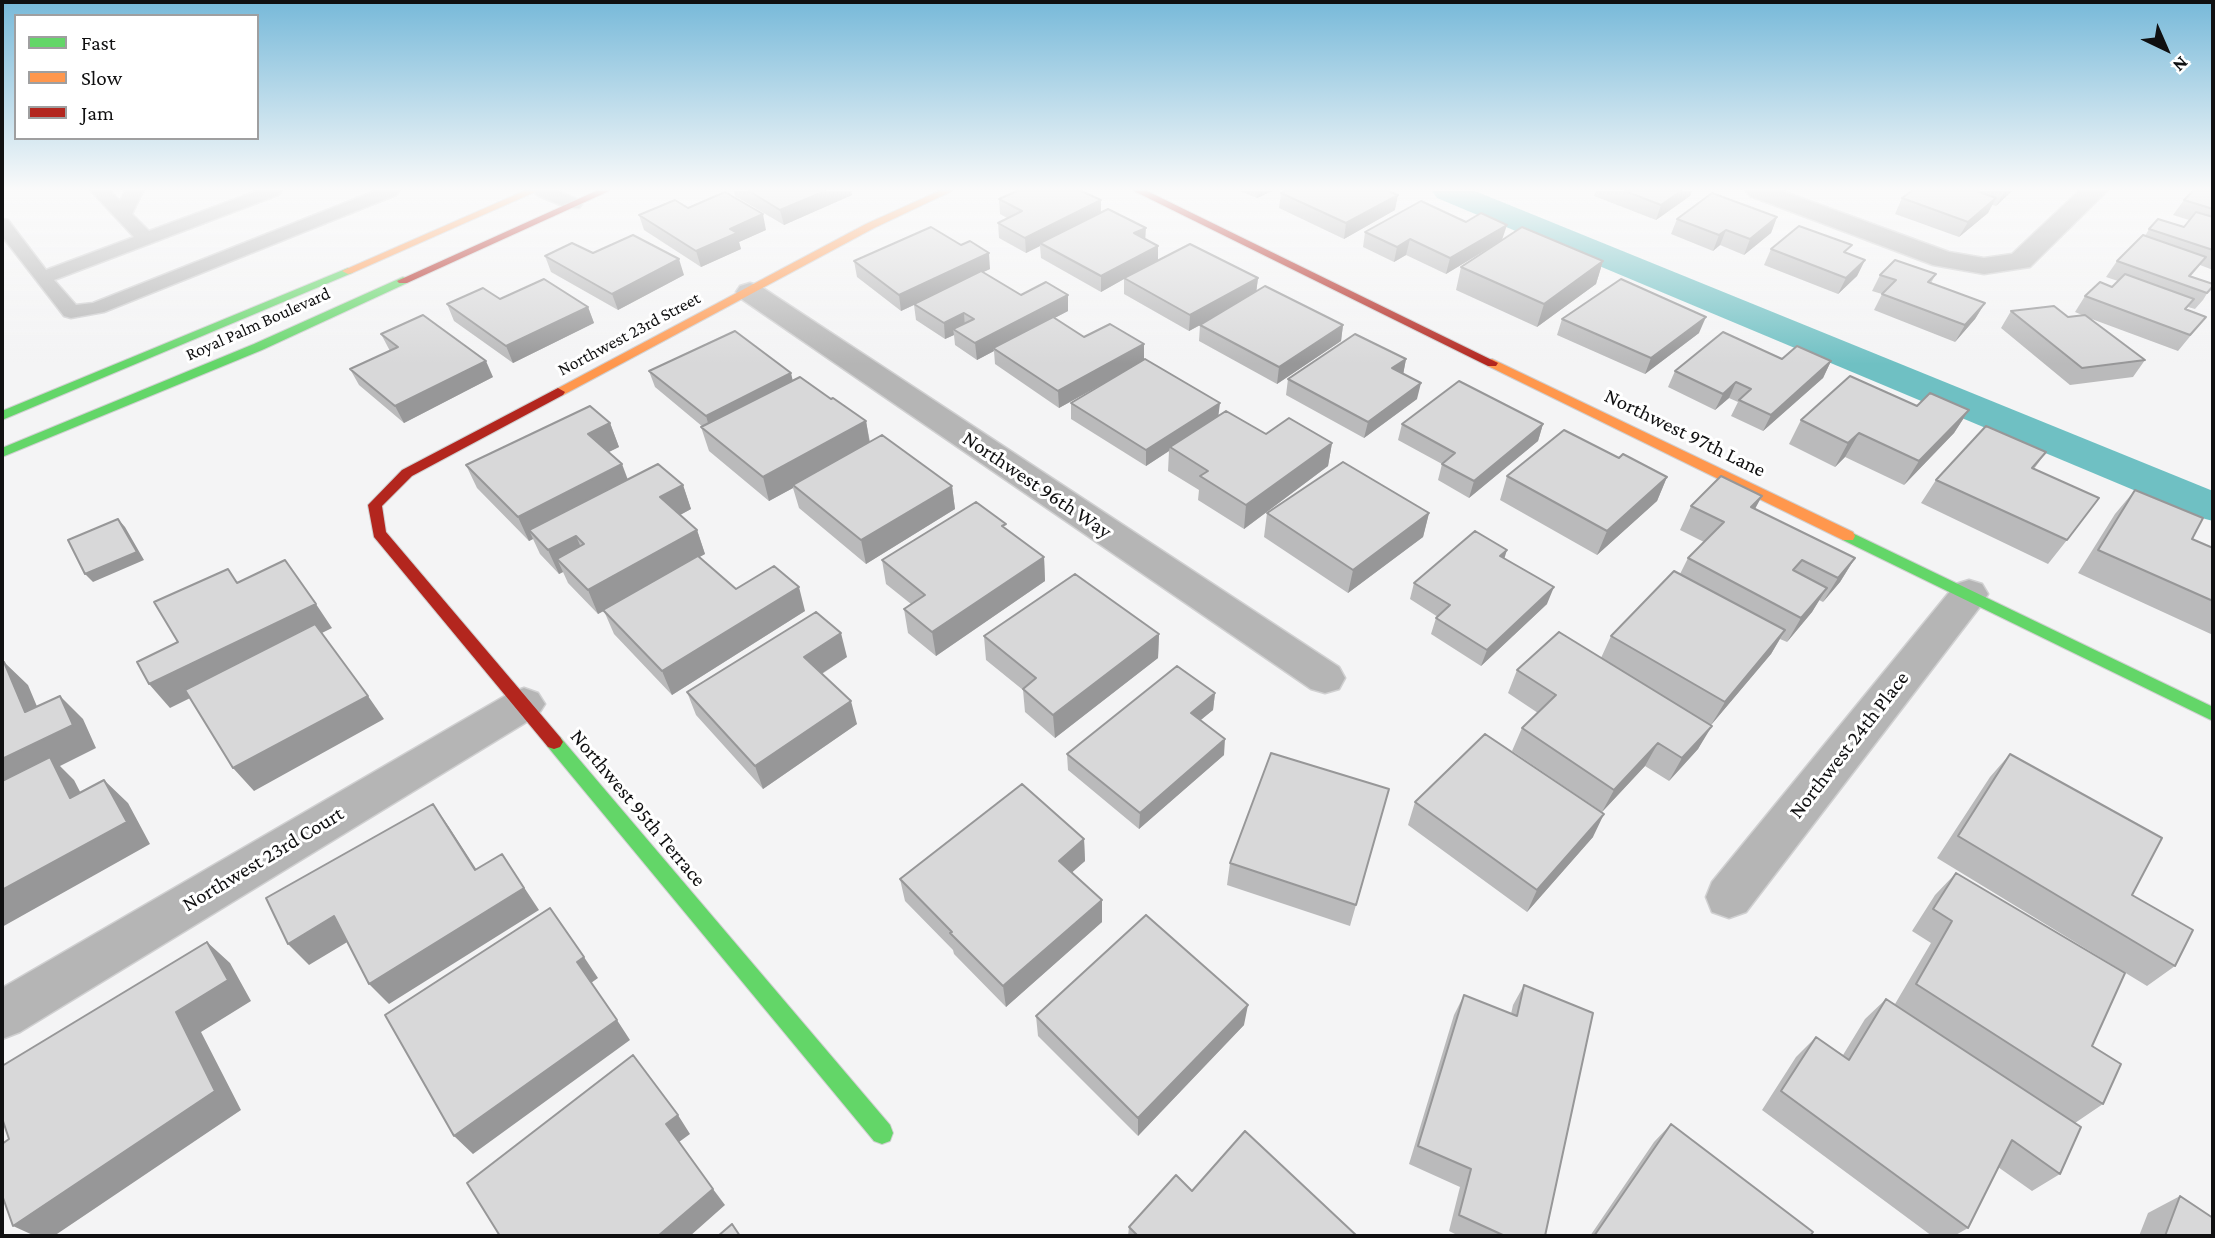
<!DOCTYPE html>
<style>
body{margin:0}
#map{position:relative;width:2215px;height:1238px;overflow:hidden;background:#f4f4f5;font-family:"Crimson Pro",serif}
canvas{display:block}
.frame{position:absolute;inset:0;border:4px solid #101011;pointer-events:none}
.legend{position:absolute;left:14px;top:14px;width:245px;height:126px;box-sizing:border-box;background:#fff;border:2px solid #9f9fa0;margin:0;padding:9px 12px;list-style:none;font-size:21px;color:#101011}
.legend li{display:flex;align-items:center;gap:14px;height:35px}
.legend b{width:35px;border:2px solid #9f9fa0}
.north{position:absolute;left:2131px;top:14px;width:70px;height:70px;-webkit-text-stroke:5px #fff;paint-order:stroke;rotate:136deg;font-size:19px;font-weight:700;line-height:28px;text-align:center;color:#101011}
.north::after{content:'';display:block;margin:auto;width:24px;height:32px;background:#101011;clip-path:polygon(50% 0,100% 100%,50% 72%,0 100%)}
</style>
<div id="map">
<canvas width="2215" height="1238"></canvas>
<div class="frame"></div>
<ul class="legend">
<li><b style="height:9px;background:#63d668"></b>Fast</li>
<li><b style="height:9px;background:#ff974d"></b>Slow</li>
<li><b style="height:9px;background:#b3261e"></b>Jam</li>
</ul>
<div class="north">N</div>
</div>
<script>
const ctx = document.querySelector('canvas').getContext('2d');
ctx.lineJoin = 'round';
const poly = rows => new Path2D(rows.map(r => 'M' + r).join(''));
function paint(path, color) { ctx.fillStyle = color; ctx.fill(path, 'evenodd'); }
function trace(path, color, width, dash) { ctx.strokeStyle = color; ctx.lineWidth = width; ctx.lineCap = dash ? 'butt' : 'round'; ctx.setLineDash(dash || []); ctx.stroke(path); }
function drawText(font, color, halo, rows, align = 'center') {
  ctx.font = font + ' "Crimson Pro",serif'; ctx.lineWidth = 6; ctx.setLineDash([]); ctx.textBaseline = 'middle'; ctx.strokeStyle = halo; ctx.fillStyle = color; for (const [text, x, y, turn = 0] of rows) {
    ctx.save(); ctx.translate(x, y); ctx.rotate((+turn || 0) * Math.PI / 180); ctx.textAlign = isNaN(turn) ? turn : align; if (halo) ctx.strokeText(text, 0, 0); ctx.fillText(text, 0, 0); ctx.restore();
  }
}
paint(poly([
 [1432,191,1475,191,2213,491,2213,521,2198,517,1437,198,1432,191]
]), '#6fc0c3');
const lane = poly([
 [91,191,110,191,120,201,125,191,143,191,132,214,149,231,257,191,281,191,278,195,54,280,76,305,93,303,375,191,399,191,396,195,104,312,71,318,64,316,2,236,2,219,8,220,46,270,134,237,91,191],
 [534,191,557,191,579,200,582,204,579,208,567,208,537,195,534,191]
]);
const street = poly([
 [1746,191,1782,191,1949,252,1984,258,2012,254,2079,191,2107,191,2030,267,1984,274,1933,265,1750,196,1746,191],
 [750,283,760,286,1339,667,1345,678,1339,689,1325,693,1311,689,740,298,736,292,740,286,750,283],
 [1969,580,1982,584,1988,594,1982,604,1746,912,1729,918,1712,912,1706,897,1712,882,1956,584,1969,580],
 [524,688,538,693,545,704,538,715,20,1032,2,1039,2,988,510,693,524,688]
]);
const fast = poly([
 [348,268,354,271,352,273,2,420,2,411,348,268],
 [403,277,407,279,407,283,262,350,2,457,2,448,254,344,403,277],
 [1848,531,2213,707,2213,721,1843,540,1841,536,1843,532,1848,531],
 [554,735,560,737,890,1125,893,1133,890,1141,882,1144,874,1141,548,747,545,742,548,737,554,735]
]);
const slow = poly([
 [524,191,537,191,352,273,348,274,342,271,524,191],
 [939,191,952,191,874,228,563,395,553,395,551,392,866,224,939,191],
 [1492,359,1853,532,1855,536,1853,540,1843,540,1488,366,1488,360,1492,359]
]);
const jam = poly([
 [596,191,609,191,407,283,399,283,397,281,596,191],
 [1134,191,1147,191,1498,363,1496,366,1488,366,1134,191],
 [558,388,565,392,563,395,412,476,382,506,386,532,560,737,563,742,560,747,554,749,548,747,374,537,368,505,402,470,558,388]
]);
trace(lane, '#d0d0d1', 3);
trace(street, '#d0d0d1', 3);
trace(fast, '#d0d0d1', 2);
trace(slow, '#d0d0d1', 2);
trace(jam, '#d0d0d1', 2);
paint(lane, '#b5b5b5');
paint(street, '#b5b5b5');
paint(fast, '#63d668');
paint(slow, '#ff974d');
paint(jam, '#b3261e');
paint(poly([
 [734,191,851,191,852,195,784,225,735,196],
 [1240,191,1272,191,1257,198],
 [1596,191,1692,191,1690,196,1656,220,1594,196],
 [1912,191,2012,191,1996,206,1992,205,1988,213,1959,237,1895,214,1902,198],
 [2213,191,2213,270,2200,265,2191,276,2213,284,2203,300,2195,309,2188,307,2186,310,2206,317,2178,351,2089,318,2145,360,2133,377,2070,385,2001,328,2011,311,2068,317,2082,315,2075,312,2085,296,2112,287,2118,281,2106,277,2117,261,2145,236,2149,229,2184,227,2189,220,2173,215,2184,200],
 [1281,193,1395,210,1344,239,1279,208],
 [999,199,1101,213,1145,239,1158,261,1258,278,1256,292,1343,325,1341,341,1277,384,1199,341,1200,325,1212,319,1189,331,1124,294,1124,279,1101,292,1041,258,1040,246,1026,253,999,238,998,223,1007,218,1000,214],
 [688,208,766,230,739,242,741,249,701,267,644,230,639,215],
 [1777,217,1771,233,1744,255,1720,245,1713,251,1671,234,1677,219],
 [1365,232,1503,240,1603,261,1596,284,1537,327,1456,290,1461,267,1491,247,1446,274,1406,255,1394,262,1363,247],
 [1771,249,1847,253,1865,260,1857,276,1838,294,1764,265],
 [593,253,684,275,618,310,551,272,545,256],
 [854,261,990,269,983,272,1021,295,1068,311,1054,318,1084,337,1144,360,1219,415,1266,434,1332,443,1328,466,1244,529,1198,500,1199,490,1168,471,1169,451,1146,466,1071,419,1071,403,1122,373,1059,408,995,364,994,351,977,360,955,345,954,335,945,339,916,320,914,305,901,311,857,277],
 [1936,274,1931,283,1985,303,1975,319,1955,342,1874,310,1882,294,1872,291,1880,275],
 [500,299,588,307,594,323,513,363,454,321,447,304],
 [1562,319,1699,333,1645,374,1557,335],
 [381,334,493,377,404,423,359,385,350,369,390,351],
 [1406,359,1403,374,1417,399,1364,438,1286,395,1288,379],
 [1782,359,1831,361,1823,378,1763,431,1731,416,1738,402,1729,398,1715,410,1668,387,1675,371],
 [649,371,793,381,831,399,866,421,870,442,952,486,955,509,866,564,799,508,793,488,769,501,709,451,701,427,703,427,655,387],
 [1917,406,1969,410,1954,433,1904,485,1845,457,1835,467,1789,444,1801,420],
 [610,423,619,447,608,452,627,479,683,485,691,509,680,515,697,530,705,554,699,557,736,589,805,611,672,695,614,634,604,611,598,614,568,583,563,572,559,574,540,554,533,539,529,541,477,488,466,465],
 [1402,424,1543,424,1538,441,1469,498,1438,480,1442,464,1398,440],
 [2046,452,2034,469,2067,540,2048,564,1921,503,1936,480],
 [1619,458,1667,477,1657,501,1597,555,1500,500,1507,476],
 [2135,490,2192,539,2213,548,2213,635,2078,573,2115,514],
 [1691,506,1755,509,1855,558,1840,582,1823,602,1819,600,1812,612,1787,642,1780,639,1771,654,1711,725,1698,749,1669,781,1645,766,1602,812,1512,751,1522,728,1538,713,1508,693,1517,670,1601,658,1611,636,1680,574,1688,558,1704,542,1680,530],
 [1267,513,1429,513,1423,537,1348,593,1264,537],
 [1006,529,1044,557,1045,581,936,656,908,633,904,609,911,604,886,584,882,560],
 [1504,559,1547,604,1481,666,1431,634,1436,618,1438,617,1410,599,1414,583],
 [1159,634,1158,658,1055,738,1025,712,1023,690,986,660,984,636],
 [847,657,822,674,857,724,763,789,696,715,687,692],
 [1215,693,1213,710,1200,720,1224,755,1139,829,1068,770,1067,754],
 [2010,754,2132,895,2175,966,2147,986,1937,858,1990,777],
 [1389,789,1350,926,1227,885,1230,863],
 [1415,802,1593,837,1527,912,1408,825],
 [1084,839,1085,861,1072,872,1102,900,1102,922,1006,1007,954,954,953,950,905,901,900,879],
 [1956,873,2092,1046,2103,1104,2075,1123,2060,1174,2032,1191,1998,1167,1968,1228,1954,1236,1932,1236,1762,1110,1796,1057,1816,1037,1843,1055,1865,1019,1886,999,1895,1004,1931,943,1912,931,1935,895],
 [1524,985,1545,1236,1459,1236,1449,1231,1460,1187,1409,1164,1454,1015,1464,995,1511,1014,1513,1005],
 [1036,1016,1244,1025,1138,1136,1038,1036],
 [1671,1124,1810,1236,1590,1236,1654,1142],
 [1192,1191,1357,1236,1128,1236,1129,1227],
 [2180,1196,2213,1236,2139,1236,2148,1213]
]), '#bababb');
paint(poly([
 [825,191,851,191,852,195,784,225,780,210],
 [1258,191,1272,191,1257,198],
 [1681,191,1692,191,1690,196,1656,220,1661,205],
 [2005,191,2012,191,1996,206],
 [1398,195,1395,210,1344,239,1346,223],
 [1996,198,1988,213,1959,237,1968,222],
 [1101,200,1101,216,1040,243,1040,246,1026,253,1025,238],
 [763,214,766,230,739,242,741,249,701,267,696,251,730,229],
 [1777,217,1771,233,1744,255,1750,239],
 [1507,225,1502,240,1446,274,1450,258],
 [1146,228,1145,243,1134,233],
 [1726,230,1720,245,1713,251,1719,235],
 [1410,239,1406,255,1394,262,1397,247],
 [1158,246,1158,261,1124,278,1124,279,1101,292,1101,276],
 [989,253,990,269,901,311,899,295],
 [679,259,684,275,618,310,612,294],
 [1865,260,1857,276,1838,294,1846,278],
 [1603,261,1596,284,1537,327,1544,304],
 [1258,278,1256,294,1189,331,1190,315],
 [1068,295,1068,311,996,349,993,348,994,351,977,360,975,343],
 [1985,303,1975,319,1955,342,1965,325],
 [588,307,594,323,513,363,506,346],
 [964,313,965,329,953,329,954,335,945,339,944,323],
 [1706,317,1699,333,1645,374,1651,358],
 [1343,325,1341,341,1277,384,1279,367],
 [1144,344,1144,361,1059,408,1058,391],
 [1406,359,1403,375,1392,368],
 [486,361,493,377,404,423,395,406],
 [1831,361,1823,378,1763,431,1771,415],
 [791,373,795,390,711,433,706,416],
 [1736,382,1729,398,1715,410,1723,394],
 [1421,383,1417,399,1364,438,1368,422],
 [1220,403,1218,419,1170,447,1169,451,1146,466,1146,450],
 [1969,410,1954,433,1904,485,1919,461],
 [866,421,870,445,793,485,793,488,769,501,763,477],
 [610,423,619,447,597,458,588,434],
 [1543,424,1538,441,1469,498,1474,481],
 [1859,433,1845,457,1835,467,1848,443],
 [1332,443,1328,466,1244,529,1246,505],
 [622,464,631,488,529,530,533,539,529,541,518,517],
 [1667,477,1657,501,1597,555,1607,531],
 [683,485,691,509,669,521,660,497],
 [952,486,955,509,866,564,861,540],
 [1762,496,1749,520,1751,507],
 [1429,513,1423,537,1348,593,1353,570],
 [118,519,125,527,144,560,93,582,85,574],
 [697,530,705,554,598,614,588,590],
 [576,536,586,559,557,559,563,572,559,574,548,550],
 [1507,550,1502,566,1500,556],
 [1044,557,1045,581,936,656,932,632],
 [1855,558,1840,582,1823,602,1838,578],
 [799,587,805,611,672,695,662,671],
 [1554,587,1547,604,1481,666,1487,650],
 [1827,588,1812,612,1787,642,1801,618],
 [316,604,332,628,170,708,149,684],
 [1785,630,1771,654,1711,725,1725,702],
 [841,633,847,657,810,681,804,657],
 [1159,634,1158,658,1055,738,1053,715],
 [4,662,28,685,49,735,25,712],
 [1215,693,1213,710,1190,729,1191,713],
 [60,696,83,719,96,748,60,766,74,780,95,821,70,798,2,794,2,759],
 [368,696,384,719,254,791,233,768],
 [851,701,857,724,763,789,755,766],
 [1712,726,1698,749,1669,781,1682,758],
 [1225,739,1224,755,1139,829,1140,813],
 [1658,743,1645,766,1602,812,1614,790],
 [104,780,128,803,150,844,2,927,2,890],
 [433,804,449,827,491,892,475,870],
 [1604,814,1593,837,1527,912,1537,890],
 [1084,839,1085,861,1060,883,1059,861],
 [502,854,539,910,389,1004,369,984],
 [1102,900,1102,922,1006,1007,1003,986],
 [334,916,354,938,309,965,288,944],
 [207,942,230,963,251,1001,201,1032,241,1110,54,1236,35,1236,13,1226,176,1012],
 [584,957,598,978,591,983,577,962],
 [1248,1005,1244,1025,1138,1136,1138,1118],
 [617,1020,630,1040,473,1154,454,1136],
 [678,1115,690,1134,679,1142,666,1124],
 [713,1189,725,1205,690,1236,658,1236]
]), '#979798');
const building = poly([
 [749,191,825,191,780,210,749,191],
 [1017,191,1081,191,1101,200,1025,238,998,223,1022,211,999,199,1017,191],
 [1285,191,1388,191,1398,195,1346,223,1281,193,1285,191],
 [1625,191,1681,191,1661,205,1625,191],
 [1912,191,1977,191,1996,198,1968,222,1902,198,1912,191],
 [2193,191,2213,191,2213,209,2184,200,2193,191],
 [725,192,763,214,730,229,737,233,696,251,639,215,675,200,688,208,725,192],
 [1712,193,1777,217,1750,239,1726,230,1719,235,1677,219,1712,193],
 [1421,201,1466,222,1481,213,1507,225,1450,258,1410,239,1397,247,1365,232,1421,201],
 [1108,209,1146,228,1134,233,1158,246,1101,276,1040,243,1108,209],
 [2196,212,2213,217,2213,250,2149,229,2158,219,2184,227,2196,212],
 [1799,226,1852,245,1844,252,1865,260,1846,278,1771,249,1799,226],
 [931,227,961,245,970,241,989,253,899,295,854,261,931,227],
 [1522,227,1603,261,1544,304,1461,267,1522,227],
 [633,235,679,259,612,294,545,256,572,243,593,253,633,235],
 [2143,235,2206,257,2189,276,2213,284,2213,286,2207,293,2117,261,2143,235],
 [1190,244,1258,278,1190,315,1124,278,1190,244],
 [1895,260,1936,274,1928,282,1985,303,1965,325,1882,294,1896,280,1880,275,1895,260],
 [981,271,1021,295,1046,282,1068,295,975,343,953,329,974,319,964,313,944,323,914,304,981,271],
 [2125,274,2194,299,2185,309,2206,317,2190,335,2085,296,2100,282,2112,287,2125,274],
 [544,279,588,307,506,346,447,304,483,288,500,299,544,279],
 [1621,279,1706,317,1651,358,1562,319,1621,279],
 [1265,286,1343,325,1279,367,1200,325,1265,286],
 [2054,306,2068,317,2085,315,2145,360,2082,368,2011,311,2054,306],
 [423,315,486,361,395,406,350,369,398,347,381,334,423,315],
 [1053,317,1084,337,1110,324,1144,344,1058,391,993,348,1053,317],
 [735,331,791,373,706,416,649,371,735,331],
 [1723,332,1782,359,1797,346,1831,361,1771,415,1739,400,1751,389,1736,382,1723,394,1675,371,1723,332],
 [1355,334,1406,359,1392,368,1421,383,1368,422,1288,379,1355,334],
 [1145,359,1220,403,1146,450,1071,403,1145,359],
 [1850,376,1917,406,1930,393,1969,410,1919,461,1859,433,1848,443,1801,420,1850,376],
 [800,377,831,399,833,398,866,421,763,477,701,427,800,377],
 [1459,381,1543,424,1474,481,1442,464,1455,453,1402,424,1459,381],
 [590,406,610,423,588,434,622,464,518,517,466,465,590,406],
 [1226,411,1266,434,1289,418,1332,443,1246,505,1200,476,1208,471,1170,447,1226,411],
 [1986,426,2046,452,2032,468,2099,498,2067,540,1936,480,1986,426],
 [1564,430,1619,458,1623,454,1667,477,1607,531,1507,476,1564,430],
 [882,435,952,486,861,540,793,485,882,435],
 [1343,462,1429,513,1353,570,1267,513,1343,462],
 [658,464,683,485,660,497,697,530,588,590,557,559,584,544,576,536,548,550,529,530,658,464],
 [1721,476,1762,496,1751,507,1855,558,1838,578,1802,560,1793,570,1827,588,1801,618,1688,558,1724,522,1691,506,1721,476],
 [2135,490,2203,518,2192,539,2213,548,2213,601,2098,550,2135,490],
 [976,502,1006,524,1002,526,1044,557,932,632,904,609,925,595,882,560,976,502],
 [118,519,137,552,85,574,68,540,118,519],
 [1475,531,1507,550,1500,556,1554,587,1487,650,1436,618,1450,605,1414,583,1475,531],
 [698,556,736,589,774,566,799,587,662,671,603,610,698,556],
 [285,560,316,604,149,684,137,662,178,642,154,602,228,569,237,583,285,560],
 [1674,571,1785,630,1725,702,1611,636,1674,571],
 [1075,574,1159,634,1053,715,1023,689,1036,678,984,636,1075,574],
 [816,612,841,633,804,657,851,701,755,766,687,692,816,612],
 [315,624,368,696,233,768,185,690,315,624],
 [1559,632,1712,726,1682,758,1658,743,1614,790,1522,728,1556,695,1517,670,1559,632],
 [4,662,25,712,60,696,73,725,2,759,2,663,4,662],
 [1177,666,1215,693,1191,713,1225,739,1140,813,1067,754,1177,666],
 [1485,734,1604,814,1537,890,1415,802,1485,734],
 [1271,753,1389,789,1356,905,1230,863,1271,753],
 [2010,754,2162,838,2132,895,2193,930,2175,966,1958,836,2010,754],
 [50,757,70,798,104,780,127,822,2,890,2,781,50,757],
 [1022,784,1084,839,1059,861,1102,900,1003,986,950,933,952,932,900,879,1022,784],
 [433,804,475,870,502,854,524,888,369,984,334,916,288,944,266,898,433,804],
 [1956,873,2125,973,2092,1046,2121,1064,2103,1104,1916,984,1952,921,1933,909,1956,873],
 [550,908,584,957,577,962,617,1020,454,1136,385,1015,550,908],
 [1146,915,1248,1005,1138,1118,1036,1016,1146,915],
 [207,942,228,980,176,1012,215,1091,13,1226,2,1195,2,1144,9,1139,2,1118,2,1066,207,942],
 [1524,985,1593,1013,1545,1236,1505,1236,1459,1215,1471,1169,1418,1146,1464,995,1517,1016,1524,985],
 [1886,999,2081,1127,2060,1174,2012,1140,1968,1228,1781,1091,1816,1037,1849,1060,1886,999],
 [633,1055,678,1115,666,1124,713,1189,658,1236,500,1236,467,1183,633,1055],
 [1671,1124,1813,1232,1810,1236,1594,1236,1671,1124],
 [1245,1131,1357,1236,1138,1236,1129,1227,1176,1175,1192,1191,1245,1131],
 [2180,1196,2213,1218,2213,1236,2165,1236,2180,1196],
 [732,1224,740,1236,718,1236,732,1224]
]);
paint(building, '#d8d8d9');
trace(building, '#979798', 2);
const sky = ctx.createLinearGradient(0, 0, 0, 364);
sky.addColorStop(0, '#77b9d9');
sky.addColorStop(0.52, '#fafafa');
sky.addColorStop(1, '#fafafa00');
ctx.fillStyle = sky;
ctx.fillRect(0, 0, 2215, 364);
drawText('18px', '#101011', '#fff', [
 ["Royal Palm Boulevard",258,324,-24],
 ["Northwest 23rd Street",629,334,-28]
]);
drawText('21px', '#101011', '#fff', [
 ["Northwest 97th Lane",1685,433,26],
 ["Northwest 96th Way",1037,485,34],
 ["Northwest 24th Place",1849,745,-52],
 ["Northwest 95th Terrace",638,808,50],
 ["Northwest 23rd Court",263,859,-31]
]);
</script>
